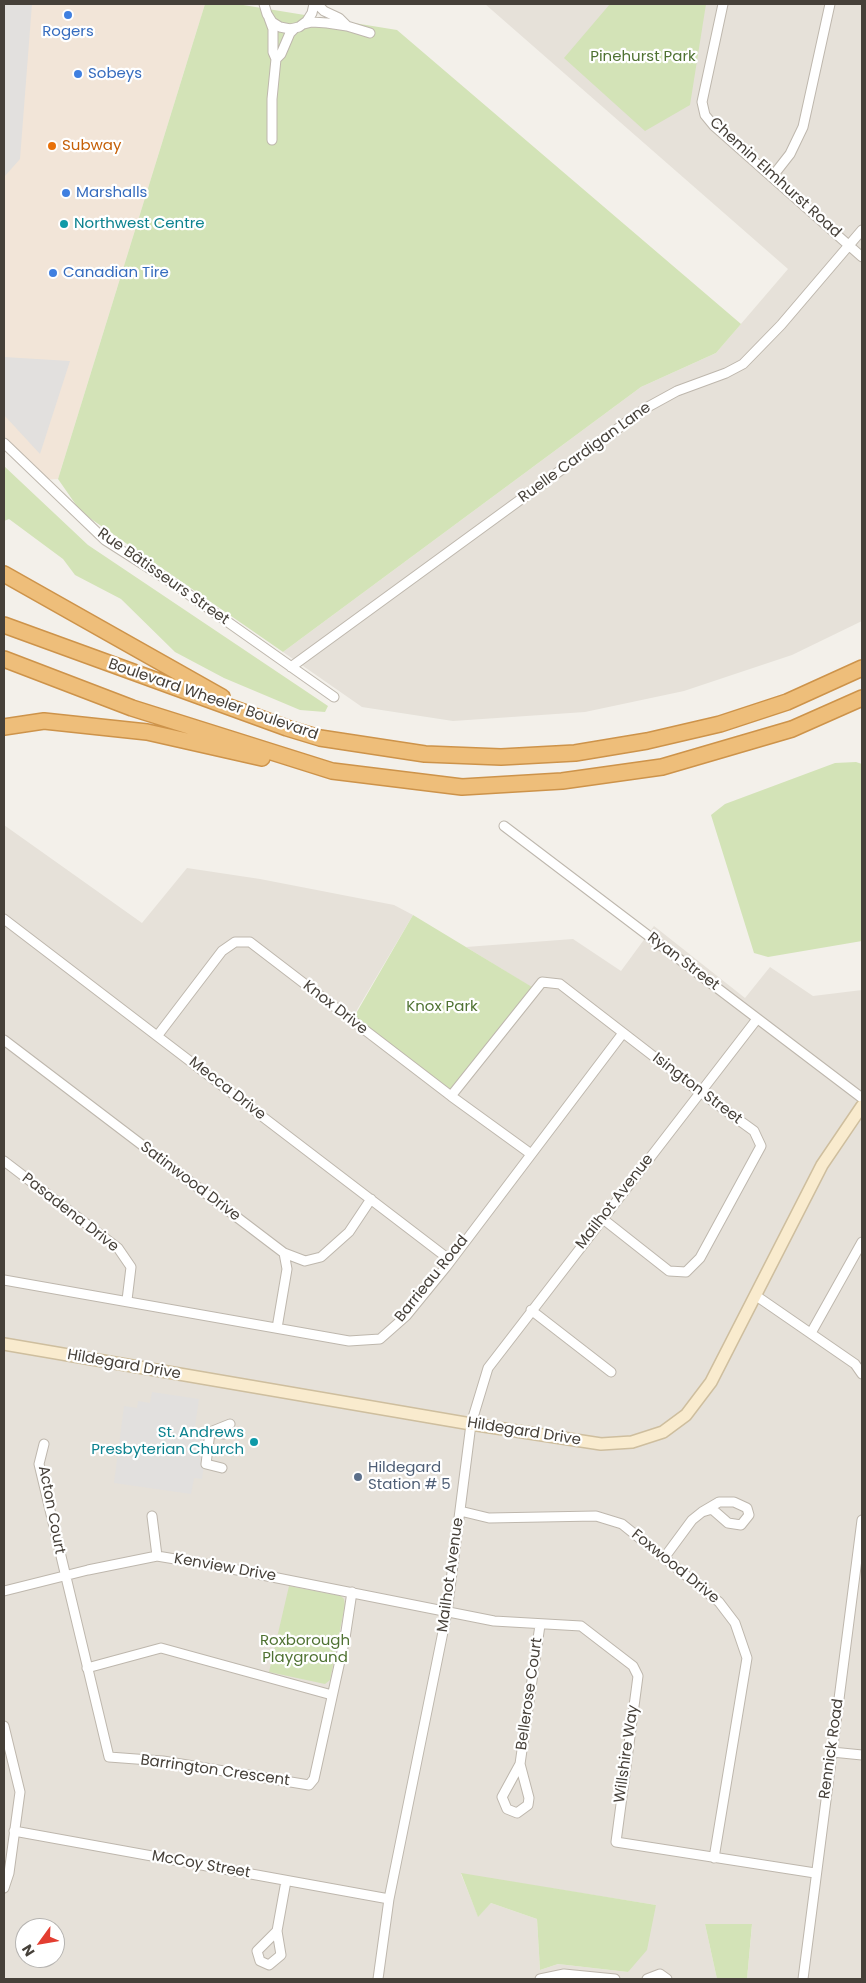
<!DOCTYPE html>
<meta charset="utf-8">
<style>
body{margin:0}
#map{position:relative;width:866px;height:1983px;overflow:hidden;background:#f3f0ea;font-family:Poppins,sans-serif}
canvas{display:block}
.frame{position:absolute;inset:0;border:5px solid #464039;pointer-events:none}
.north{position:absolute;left:15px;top:1918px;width:50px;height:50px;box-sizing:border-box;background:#fff;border:1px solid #b5b3b0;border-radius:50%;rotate:238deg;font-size:14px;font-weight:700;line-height:20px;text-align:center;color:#464039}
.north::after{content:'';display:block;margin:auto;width:18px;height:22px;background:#e33e31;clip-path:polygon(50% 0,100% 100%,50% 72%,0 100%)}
</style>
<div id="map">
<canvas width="866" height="1983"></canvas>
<div class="frame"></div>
<div class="north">N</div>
</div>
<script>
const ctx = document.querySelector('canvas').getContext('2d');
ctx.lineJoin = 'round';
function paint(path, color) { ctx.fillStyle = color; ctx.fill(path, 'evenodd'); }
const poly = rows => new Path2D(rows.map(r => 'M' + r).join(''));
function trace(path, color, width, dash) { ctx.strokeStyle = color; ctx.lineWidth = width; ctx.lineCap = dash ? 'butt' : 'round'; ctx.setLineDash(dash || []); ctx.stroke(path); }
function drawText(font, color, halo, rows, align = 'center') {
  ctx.font = font + ' Poppins,sans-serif'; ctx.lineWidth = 4.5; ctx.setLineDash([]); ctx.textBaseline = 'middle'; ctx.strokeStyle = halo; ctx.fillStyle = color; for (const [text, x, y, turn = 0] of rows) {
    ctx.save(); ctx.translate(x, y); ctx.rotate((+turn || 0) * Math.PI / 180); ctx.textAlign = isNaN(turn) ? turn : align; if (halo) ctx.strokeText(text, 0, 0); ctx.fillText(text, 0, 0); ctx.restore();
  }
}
paint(poly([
 [485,4,862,4,862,621,792,655,684,691,585,712,453,721,362,707,283,652,641,387,716,353,788,269],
 [4,825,142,923,187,868,260,879,394,905,413,915,351,1020,536,990,466,947,573,939,621,971,654,926,745,998,770,967,813,996,862,990,862,1979,747,1979,752,1925,705,1924,717,1979,4,1979],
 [461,1874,656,1905,628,1972,558,1964,540,1970,537,1919,491,1903,478,1916],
 [25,1928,55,1928,55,1958,25,1958]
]), '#e6e1d9');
paint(poly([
 [4,4,205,4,58,479,40,480,4,443]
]), '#f2e5d8');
paint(poly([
 [205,4,237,4,397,30,741,324,716,353,641,387,283,652,81,512,58,479],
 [610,4,706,4,690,105,645,131,564,58],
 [4,466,88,545,328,706,325,712,300,710,224,678,175,652,121,599,75,575,63,559,9,519,4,521],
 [856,762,862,764,862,941,768,957,754,953,711,815,725,804,835,763],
 [413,915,537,990,451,1096,354,1017],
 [289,1586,341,1596,344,1599,345,1605,330,1680,325,1684,269,1672],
 [461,1873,656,1905,647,1950,628,1972,558,1964,540,1970,537,1919,491,1903,478,1917],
 [705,1924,752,1924,747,1979,717,1979]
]), '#d3e3b7');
paint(poly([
 [4,4,32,4,20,159,4,177],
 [4,357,70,361,40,454,4,415],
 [152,1392,199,1399,194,1433,208,1435,202,1479,194,1478,191,1494,114,1483,124,1406,137,1408,138,1401,150,1403]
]), '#e2e0de');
const street = poly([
 [264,4,267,14,272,22,280,27,290,29,299,27,307,21,312,13,314,4],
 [317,4,324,11,339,18,347,26],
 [723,4,702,102,705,115,714,126,862,257],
 [269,18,273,29,273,52,276,59,272,99,272,140],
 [304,24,312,22,327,23,347,26,370,33],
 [276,59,281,54,290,33,295,28],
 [772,177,790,154,803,127,830,4],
 [4,443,105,540,174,584,334,697],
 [291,667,646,408,677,391,726,373,743,364,781,325,862,230],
 [504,826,862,1098],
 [4,919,450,1260],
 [158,1035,222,951,235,942,250,942,451,1096,531,1154],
 [4,1040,284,1253,305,1261,321,1257,349,1232,371,1199],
 [451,1096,542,982,560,984,692,1086,754,1131,761,1146,700,1258,686,1272,669,1271,603,1219],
 [4,1161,118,1248,131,1267,127,1300],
 [4,1280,349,1341,380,1339,406,1316,446,1267,623,1033],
 [755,1295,855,1364,862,1374],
 [531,1310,611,1372],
 [277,1328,287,1269,284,1253],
 [811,1333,862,1242],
 [210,1432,230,1424],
 [44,1444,39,1464,109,1757,163,1761,309,1785,314,1779,345,1638,352,1592],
 [222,1468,206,1464,210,1432,224,1434],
 [460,1511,489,1518,596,1516,622,1524,719,1602,735,1623,747,1658,714,1858],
 [152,1516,157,1556],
 [664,1558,692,1520,702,1512,719,1502,734,1502,747,1508,749,1515,741,1525,728,1523,712,1509,702,1512],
 [4,1591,88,1570,157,1556,217,1566,494,1621,581,1626,633,1666,638,1676,616,1842,815,1873],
 [87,1668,161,1648,332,1695],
 [4,1726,20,1792,9,1873,4,1888],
 [832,1752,862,1755],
 [520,1764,529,1798,528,1805,517,1813,507,1809,502,1797,520,1764,540,1625],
 [14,1831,389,1899],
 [277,1931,281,1955,269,1965,260,1961,257,1951,277,1931,286,1881],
 [378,1979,389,1899,447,1612,471,1424,488,1368,757,1019],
 [540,1979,564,1974,615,1979],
 [647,1979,660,1974,667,1979],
 [803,1979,862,1520]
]);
const secondary = poly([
 [4,1344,471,1424,601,1444,632,1442,663,1432,686,1415,711,1382,822,1165,862,1106]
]);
const highway = poly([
 [4,574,222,697],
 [4,625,287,728,320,738,425,754,501,757,575,753,647,741,720,724,787,702,862,668],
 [4,659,132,708,332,771,462,787,562,781,662,767,792,729,862,698],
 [4,727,44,721,147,732,262,758]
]);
trace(street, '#beb7ad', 11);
trace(secondary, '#cebe9e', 14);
trace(highway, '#cd934a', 18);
trace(street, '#fff', 9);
trace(secondary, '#f9ebce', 11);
trace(highway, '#eebe7a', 15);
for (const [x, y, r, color] of [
 [68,15,5,"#3f7fe0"],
 [78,74,5,"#3f7fe0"],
 [52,146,5,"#e8710a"],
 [66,193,5,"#3f7fe0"],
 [64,224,5,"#0f9aa8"],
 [53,273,5,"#3f7fe0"],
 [254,1442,5,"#0f9aa8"],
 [358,1477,5,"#5c6f8a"]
]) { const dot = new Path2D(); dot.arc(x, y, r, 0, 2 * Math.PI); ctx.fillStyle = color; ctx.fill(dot); trace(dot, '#fff', 2); }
drawText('15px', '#366cbe', '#fff', [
 ["Rogers",68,32,"center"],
 ["Sobeys",88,74],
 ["Marshalls",76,193],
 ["Canadian Tire",63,273]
], 'left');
drawText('15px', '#4f7232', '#fff', [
 ["Pinehurst Park",643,57],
 ["Knox Park",442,1007],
 ["Roxborough",305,1641],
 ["Playground",305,1658]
]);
drawText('15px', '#c56008', '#fff', [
 ["Subway",62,146]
], 'left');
drawText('15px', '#464039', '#fff', [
 ["Chemin Elmhurst Road",775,178,42],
 ["Ruelle Cardigan Lane",585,453,-36],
 ["Rue Bâtisseurs Street",163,577,35],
 ["Boulevard Wheeler Boulevard",213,700,19],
 ["Ryan Street",683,962,37],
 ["Knox Drive",335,1008,38],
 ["Mecca Drive",227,1089,38],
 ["Isington Street",697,1089,37],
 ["Satinwood Drive",190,1182,37],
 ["Mailhot Avenue",615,1202,-52],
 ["Pasadena Drive",70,1213,38],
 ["Barrieau Road",432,1279,-51],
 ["Hildegard Drive",124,1365,10],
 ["Hildegard Drive",524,1432,9],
 ["Acton Court",51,1510,79],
 ["Foxwood Drive",675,1567,39],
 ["Kenview Drive",225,1568,10],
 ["Mailhot Avenue",451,1575,-82],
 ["Bellerose Court",530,1694,-82],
 ["Rennick Road",832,1749,-82],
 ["Willshire Way",627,1754,-82],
 ["Barrington Crescent",215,1771,8],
 ["McCoy Street",201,1865,10]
]);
drawText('15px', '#0d838f', '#fff', [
 ["Northwest Centre",74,224],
 ["St. Andrews",244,1433,"right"],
 ["Presbyterian Church",244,1450,"right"]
], 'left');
drawText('15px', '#4e5e75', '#fff', [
 ["Hildegard",368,1468],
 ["Station # 5",368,1485]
], 'left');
</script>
